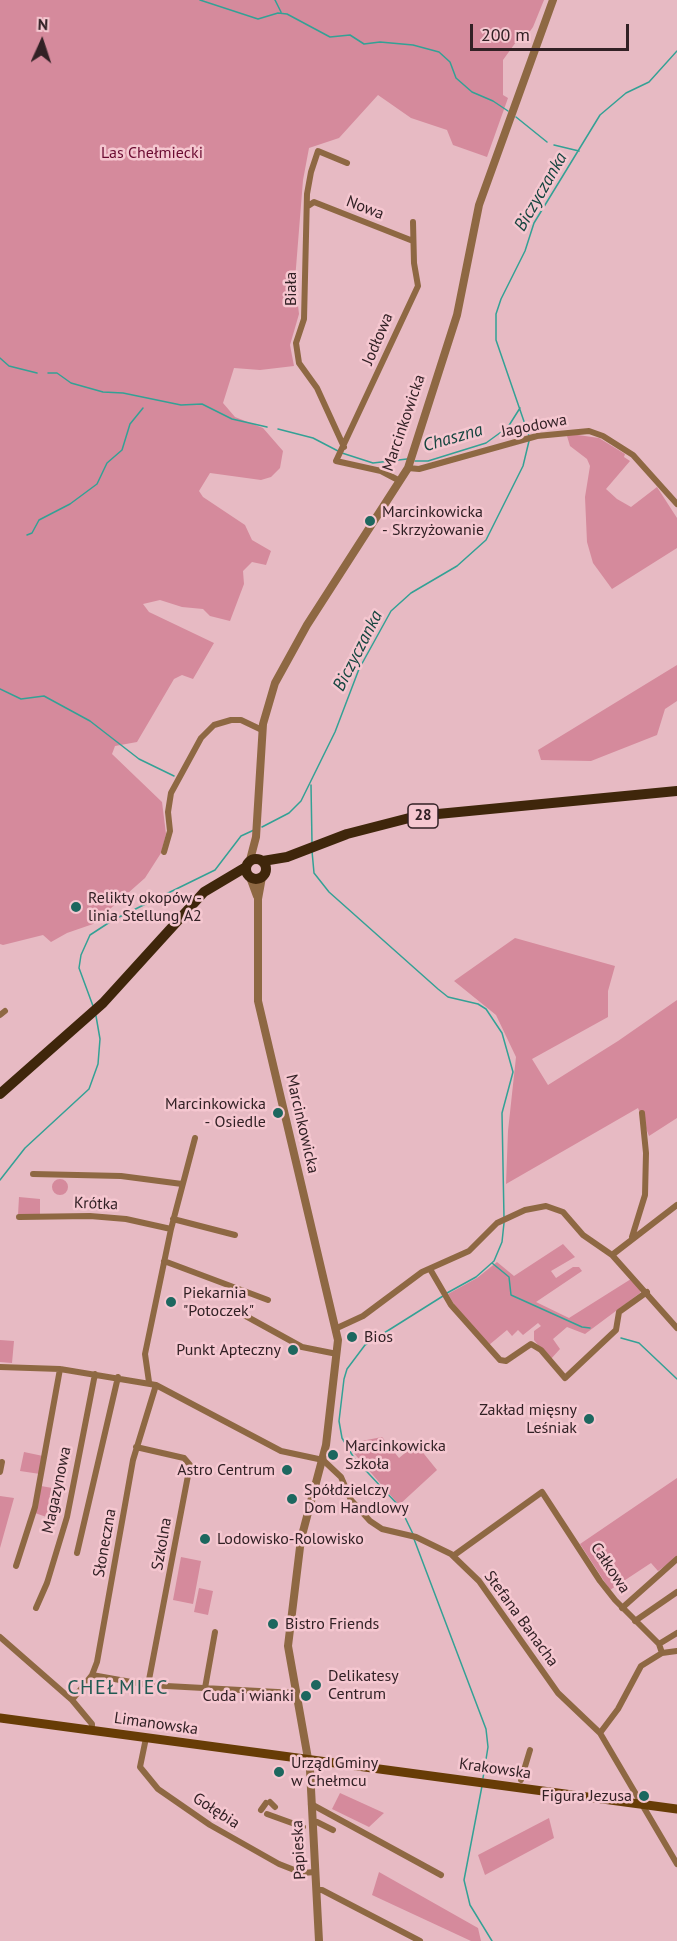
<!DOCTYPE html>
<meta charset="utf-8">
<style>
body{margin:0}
#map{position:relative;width:677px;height:1941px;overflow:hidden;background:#e7bac3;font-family:"PT Sans",sans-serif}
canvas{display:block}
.north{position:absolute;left:12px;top:12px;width:60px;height:60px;-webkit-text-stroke:4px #f5c7d0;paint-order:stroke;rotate:3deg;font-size:16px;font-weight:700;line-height:24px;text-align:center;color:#322125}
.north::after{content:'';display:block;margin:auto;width:21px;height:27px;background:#322125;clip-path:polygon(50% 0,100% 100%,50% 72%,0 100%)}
.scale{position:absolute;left:470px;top:24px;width:159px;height:27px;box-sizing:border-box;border:3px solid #322125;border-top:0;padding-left:8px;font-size:18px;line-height:21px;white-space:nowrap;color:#322125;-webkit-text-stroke:4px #f5c7d0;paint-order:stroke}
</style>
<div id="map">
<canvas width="677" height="1941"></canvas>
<div class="north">N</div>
<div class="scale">200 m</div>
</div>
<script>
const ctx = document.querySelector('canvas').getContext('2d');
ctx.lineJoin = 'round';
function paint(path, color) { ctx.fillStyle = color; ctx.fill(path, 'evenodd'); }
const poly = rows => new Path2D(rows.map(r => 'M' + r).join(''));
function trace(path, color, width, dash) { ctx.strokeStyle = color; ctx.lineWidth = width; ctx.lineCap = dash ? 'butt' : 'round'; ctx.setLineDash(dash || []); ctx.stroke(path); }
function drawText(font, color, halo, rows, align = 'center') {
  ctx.font = font + ' "PT Sans",sans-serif'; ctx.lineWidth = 5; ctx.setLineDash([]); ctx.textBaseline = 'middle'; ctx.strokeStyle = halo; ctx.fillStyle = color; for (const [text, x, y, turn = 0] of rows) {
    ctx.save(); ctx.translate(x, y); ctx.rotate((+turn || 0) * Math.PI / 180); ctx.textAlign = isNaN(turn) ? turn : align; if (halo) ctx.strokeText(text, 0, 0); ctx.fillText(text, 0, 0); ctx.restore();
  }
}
paint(poly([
 [0,0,544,0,533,27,528,34,521,35,503,60,503,95,508,98,487,157,453,145,447,130,411,118,378,95,339,138,309,148,303,180,295,280,299,314,290,345,294,366,260,370,234,368,223,403,235,417,263,428,283,451,280,468,271,477,261,480,210,473,199,491,203,497,245,525,252,540,271,551,266,565,252,562,243,571,244,584,230,621,210,616,203,609,182,607,160,600,143,604,149,612,214,643,193,679,182,675,174,679,137,742,115,746,112,754,162,802,166,834,161,853,145,878,93,924,67,933,51,942,43,935,3,945,0,944],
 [571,434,599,438,625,454,624,457,630,461,606,489,617,499,631,507,657,487,677,518,677,548,612,589,593,563,587,542,585,497,590,466,587,459,570,446,567,436],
 [677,665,677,701,665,709,657,735,591,761,541,760,538,750],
 [515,938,615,966,608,991,608,1017,532,1059,548,1085,618,1041,677,1000,677,1118,649,1136,638,1108,506,1184,508,1131,516,1057,496,1015,454,981],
 '52 1187a8 8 0 1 1 16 0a8 8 0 1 1-16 0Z',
 [19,1197,40,1199,40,1214,18,1215],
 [563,1244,575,1257,551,1271,556,1278,573,1267,579,1267,582,1271,536,1302,569,1318,631,1279,641,1289,640,1293,585,1334,567,1327,553,1339,560,1349,550,1360,534,1340,534,1331,541,1326,538,1323,523,1335,518,1330,512,1336,507,1330,489,1345,460,1314,448,1294,477,1278,497,1262,514,1276],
 [0,1340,14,1341,12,1363,0,1362],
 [382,1437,399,1458,416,1444,437,1470,399,1505,346,1444],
 [24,1452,43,1456,40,1474,20,1471],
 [677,1478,677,1557,658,1571,651,1563,610,1590,580,1544],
 [41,1486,58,1489,52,1519,35,1513],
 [0,1496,14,1498,0,1548],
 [181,1557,201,1561,193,1604,173,1600],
 [199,1588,213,1591,208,1615,194,1612],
 [340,1793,384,1813,369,1827,332,1809],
 [549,1818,554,1838,485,1875,478,1855],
 [379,1872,478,1928,481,1941,471,1941,372,1895]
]), '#d58a9c');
trace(poly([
 [200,0,258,19,278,13,287,14,330,37,350,35,364,44,380,42,413,45,439,52,450,62,456,78,472,92,493,101,508,111],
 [275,0,281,12],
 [516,117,547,142],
 [554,145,579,151],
 [0,358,9,366,37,373],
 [48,373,57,373,71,383,103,392,123,393,181,405,202,404,232,419,267,427],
 [278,429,313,438,338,451],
 [529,436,496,340,496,314,501,299,525,251,534,223,600,115,626,93,649,82,677,51],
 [342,453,373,463,407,459],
 [415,461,428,461,486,443,508,427,520,408],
 [27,535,32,533,39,520,70,504,97,484,107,463,122,450,130,424,143,408],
 [0,689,21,699,44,696,90,721,139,759,174,776],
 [311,785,312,843],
 [262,827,289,813,301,801,335,732,359,669,391,611,411,593,457,566,486,540,523,466,529,441],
 [312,851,314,873,329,892,438,989,448,997,478,1004,486,1009,502,1033,513,1072,502,1113,504,1218],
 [93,1006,79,968,81,955,90,935,113,920,215,870,241,836,254,830],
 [0,1180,25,1148,89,1089,98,1064,100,1039,96,1016],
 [492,1263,509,1277,511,1295,582,1327,590,1328],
 [447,1293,476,1277,494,1261,502,1242,504,1223],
 [621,1338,639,1343,677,1379],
 [413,1534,400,1507,354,1458,342,1438,339,1421,344,1379,347,1369,365,1345,443,1296],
 [414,1539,486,1729,488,1747,483,1778],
 [482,1786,464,1880,470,1905,492,1941]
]), '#33a195', 1.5);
trace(poly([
 [308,206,314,202,413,241],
 [344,447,317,388,299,363,296,343,304,319,307,194,311,172,318,151,347,163],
 [408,468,419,469,537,436,589,431,603,436,633,455,677,504],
 [400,481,381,471,336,461,418,286,414,263,413,222],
 [164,852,170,831,168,812,171,793,201,738,214,725,231,720,241,720,262,730],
 [0,1015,5,1011],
 [33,1174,121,1176,182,1184],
 [19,1217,90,1216,126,1219,171,1229],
 [173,1219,235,1235],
 [632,1237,645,1195,646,1153,642,1113],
 [612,1255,677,1205],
 [164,1261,268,1300],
 [430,1269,451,1305,500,1360,506,1361,531,1344,541,1350,565,1378,616,1330,619,1312,647,1292],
 [233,1309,302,1347,337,1354],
 [337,1328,363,1316,422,1272,469,1251,497,1223,525,1210,546,1206,563,1212,583,1235,612,1255,677,1328],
 [0,1367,60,1369,156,1385,281,1451,323,1460,341,1477,351,1500,370,1521,382,1529,416,1537,451,1554,479,1581,558,1693,600,1733,677,1864],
 [149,1382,145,1354,171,1229,195,1138],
 [136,1447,184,1458,190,1465,148,1685],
 [0,1472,2,1462],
 [77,1553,118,1377],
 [453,1556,542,1492,600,1581,615,1600,659,1644,662,1653],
 [16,1566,35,1507,60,1369],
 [36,1608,47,1583,67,1517,95,1374],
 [622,1608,677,1559],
 [635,1621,677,1592],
 [0,1637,72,1700,92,1724,92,1730],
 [659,1644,677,1633],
 [92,1675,148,1685,296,1693],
 [205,1688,215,1632],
 [72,1700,92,1675,97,1662,133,1460,156,1385],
 [600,1733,618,1709,641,1666,662,1653,677,1651],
 [146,1738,140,1767,158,1789,210,1825,279,1864,302,1873,315,1872],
 [521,1780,530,1750],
 [270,1802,275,1807],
 [311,1804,441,1875],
 [261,1810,266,1803],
 [267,1814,303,1827],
 [317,1822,333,1830],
 [316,1890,322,1890,420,1941]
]), '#8e6843', 6);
trace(poly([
 [250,860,256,837,263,724,275,683,307,625,408,468,457,315,479,205,553,0],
 [250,877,257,896],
 [262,877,258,899,258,1001,338,1340,326,1445,301,1539,288,1646,310,1770,319,1941]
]), '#8e6843', 8);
trace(poly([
 [0,1718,677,1809]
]), '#673c06', 9);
trace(poly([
 '246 869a10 10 0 1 1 20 0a10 10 0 1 1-20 0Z',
 [263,861,287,857,347,834,417,816,677,791],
 [0,1094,103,1003,204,892,246,867]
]), '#3f260b', 10);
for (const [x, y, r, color] of [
 [370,521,6,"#1d675f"],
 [76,907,6,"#1d675f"],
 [278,1113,6,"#1d675f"],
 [171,1302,6,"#1d675f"],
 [352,1337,6,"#1d675f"],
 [293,1350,6,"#1d675f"],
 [589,1419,6,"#1d675f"],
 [333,1455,6,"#1d675f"],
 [287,1470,6,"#1d675f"],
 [292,1499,6,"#1d675f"],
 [205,1539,6,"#1d675f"],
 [273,1624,6,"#1d675f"],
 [316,1685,6,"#1d675f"],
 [306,1696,6,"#1d675f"],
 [279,1772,6,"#1d675f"],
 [644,1796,6,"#1d675f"]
]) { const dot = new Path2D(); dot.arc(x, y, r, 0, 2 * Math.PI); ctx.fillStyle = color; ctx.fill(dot); trace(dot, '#f5c7d0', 2); }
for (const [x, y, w] of [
 [423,816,30]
]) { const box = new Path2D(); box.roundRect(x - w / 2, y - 12, w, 24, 4.5); ctx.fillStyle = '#f5c7d0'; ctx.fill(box); trace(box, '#322125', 1.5); }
drawText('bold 15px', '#322125', null, [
 ["28",423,816]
]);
drawText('16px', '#6b0b31', '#f5c7d0', [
 ["Las Chełmiecki",152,153]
]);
drawText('16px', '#322125', '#f5c7d0', [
 ["Nowa",365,208,21],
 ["Biała",291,289,-90],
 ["Jodłowa",378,339,-67],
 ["Marcinkowicka",404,423,-71],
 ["Jagodowa",534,426,-11],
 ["Marcinkowicka",302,1124,77],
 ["Krótka",96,1204,2],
 ["Magazynowa",57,1490,-78],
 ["Słoneczna",105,1543,-80],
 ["Szkolna",162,1544,-80],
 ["Całkowa",610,1568,56],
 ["Stefana Banacha",521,1619,54],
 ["Limanowska",156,1724,8],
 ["Krakowska",495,1769,8],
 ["Gołębia",216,1811,33],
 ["Papieska",299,1850,-93]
]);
drawText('16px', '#322125', '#f5c7d0', [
 ["Marcinkowicka",382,512],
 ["- Skrzyżowanie",382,530],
 ["Relikty okopów -",88,898],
 ["linia Stellung A2",88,916],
 ["Marcinkowicka",266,1104,"right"],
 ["- Osiedle",266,1122,"right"],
 ["Piekarnia",183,1293],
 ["\"Potoczek\"",183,1311],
 ["Bios",364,1337],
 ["Punkt Apteczny",281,1350,"right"],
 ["Zakład mięsny",577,1410,"right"],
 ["Leśniak",577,1428,"right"],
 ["Marcinkowicka",345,1446],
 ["Szkoła",345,1464],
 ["Astro Centrum",275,1470,"right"],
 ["Spółdzielczy",304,1490],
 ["Dom Handlowy",304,1508],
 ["Lodowisko-Rolowisko",217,1539],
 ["Bistro Friends",285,1624],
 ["Delikatesy",328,1676],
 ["Centrum",328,1694],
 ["Cuda i wianki",294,1696,"right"],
 ["Urząd Gminy",291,1763],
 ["w Chełmcu",291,1781],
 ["Figura Jezusa",632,1796,"right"]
], 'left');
drawText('italic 18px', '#15453f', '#f5c7d0', [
 ["Biczyczanka",541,192,-60],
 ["Chaszna",453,438,-16],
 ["Biczyczanka",358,651,-63]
]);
ctx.letterSpacing = '1.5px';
drawText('20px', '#215a53', '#f5c7d0', [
 ["CHEŁMIEC",118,1688]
]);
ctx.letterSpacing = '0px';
</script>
